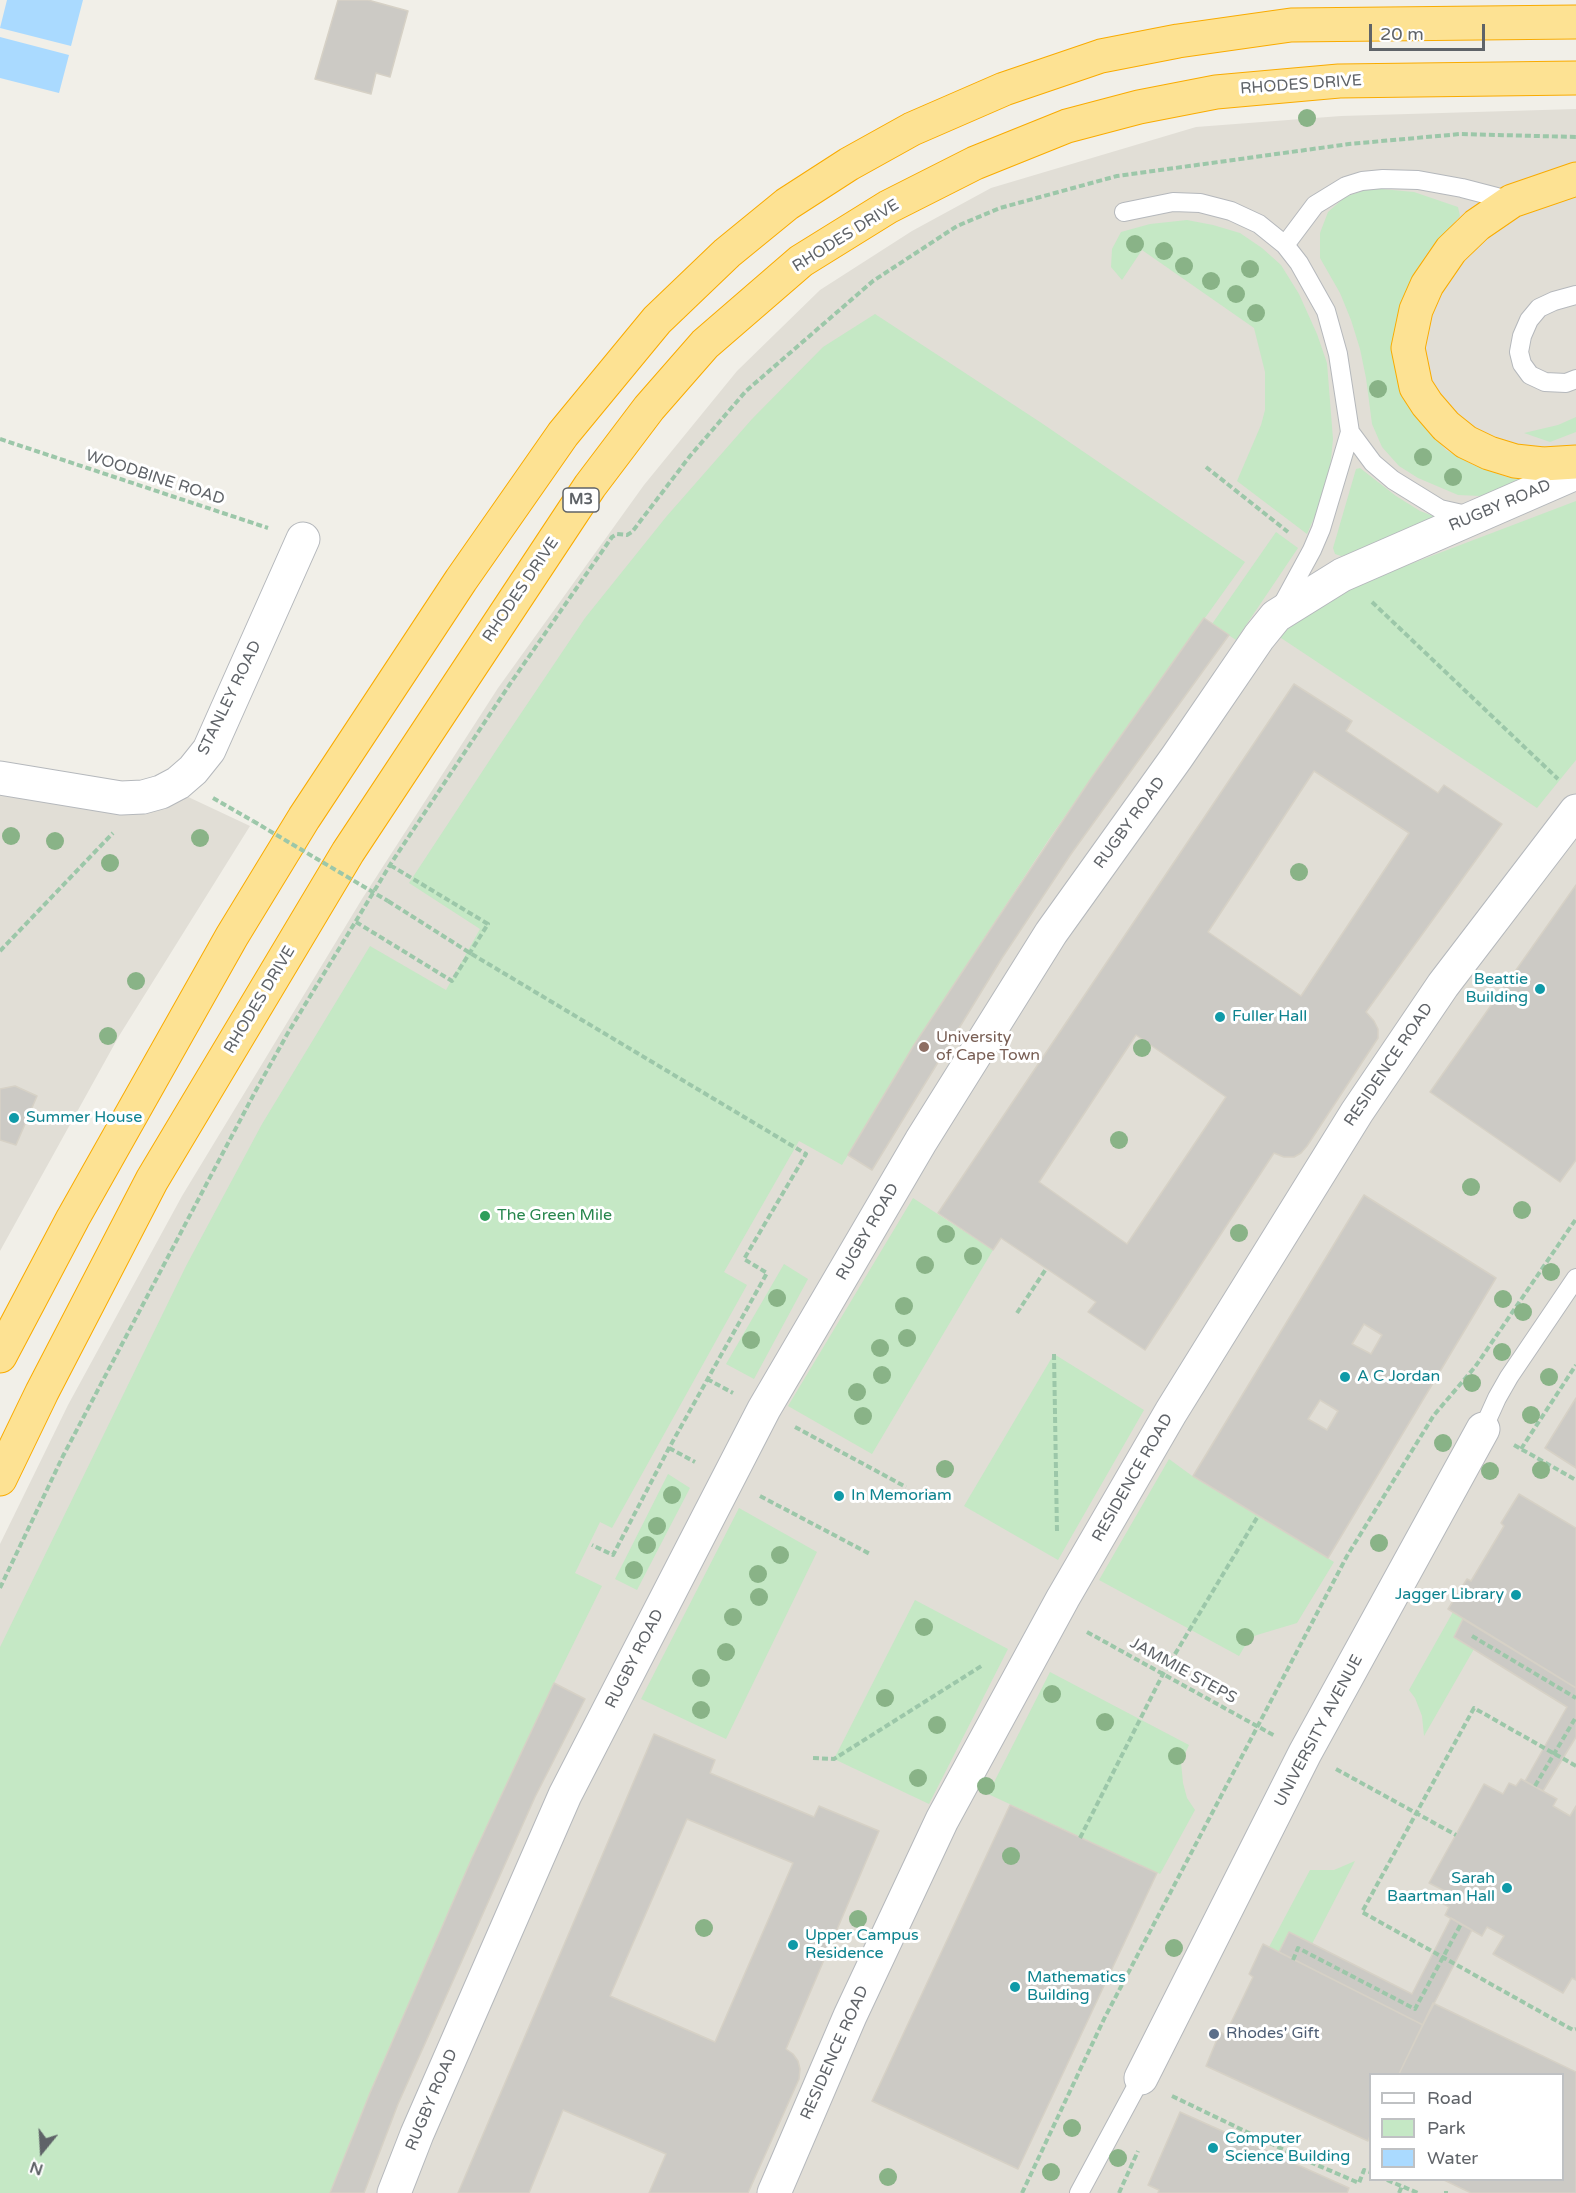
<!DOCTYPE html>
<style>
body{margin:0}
#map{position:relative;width:1576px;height:2193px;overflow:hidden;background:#f1efe8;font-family:"Varela Round",sans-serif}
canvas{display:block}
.legend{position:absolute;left:1369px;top:2073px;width:195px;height:108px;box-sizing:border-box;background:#fff;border:2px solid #bfc1c3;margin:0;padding:8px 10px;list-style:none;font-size:18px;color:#5f6368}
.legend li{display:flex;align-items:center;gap:12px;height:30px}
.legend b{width:30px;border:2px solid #bfc1c3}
.north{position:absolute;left:12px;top:2121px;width:60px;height:60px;-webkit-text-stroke:4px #fff;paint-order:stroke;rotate:198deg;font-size:16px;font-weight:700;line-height:24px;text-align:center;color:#5f6368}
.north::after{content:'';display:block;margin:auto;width:21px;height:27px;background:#5f6368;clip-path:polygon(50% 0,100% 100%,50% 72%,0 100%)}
.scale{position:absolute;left:1369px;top:24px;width:116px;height:27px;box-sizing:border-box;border:3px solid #5f6368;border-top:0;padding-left:8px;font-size:18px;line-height:21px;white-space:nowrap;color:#5f6368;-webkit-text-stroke:4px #fff;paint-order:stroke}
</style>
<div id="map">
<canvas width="1576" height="2193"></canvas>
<ul class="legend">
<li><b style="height:8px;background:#fff"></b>Road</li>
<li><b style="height:16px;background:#c5e8c5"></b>Park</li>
<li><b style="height:16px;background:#aadaff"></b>Water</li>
</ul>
<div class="north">N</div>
<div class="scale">20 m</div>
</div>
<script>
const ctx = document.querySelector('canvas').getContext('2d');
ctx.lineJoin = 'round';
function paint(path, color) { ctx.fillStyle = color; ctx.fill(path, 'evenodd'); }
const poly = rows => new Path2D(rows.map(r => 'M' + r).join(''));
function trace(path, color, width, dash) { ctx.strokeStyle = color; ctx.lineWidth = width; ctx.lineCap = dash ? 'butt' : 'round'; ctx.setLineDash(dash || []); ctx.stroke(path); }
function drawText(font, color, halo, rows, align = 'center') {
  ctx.font = font + ' "Varela Round",sans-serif'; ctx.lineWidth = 6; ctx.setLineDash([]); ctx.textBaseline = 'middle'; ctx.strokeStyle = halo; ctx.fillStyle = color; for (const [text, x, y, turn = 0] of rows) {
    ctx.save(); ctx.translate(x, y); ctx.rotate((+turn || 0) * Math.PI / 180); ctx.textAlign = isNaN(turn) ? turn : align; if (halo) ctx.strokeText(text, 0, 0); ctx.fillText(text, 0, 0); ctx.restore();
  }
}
paint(poly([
 [1576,109,1576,2193,0,2193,0,1544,68,1405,182,1196,362,899,498,688,644,485,737,371,820,290,912,231,991,188,1196,127,1341,116],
 [1370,2074,1562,2074,1562,2180,1370,2180],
 [0,786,184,795,250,826,119,1036,0,1251]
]), '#e1ded6');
paint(poly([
 [1371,188,1414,192,1458,207,1460,216,1428,252,1413,275,1404,298,1414,411,1424,426,1446,450,1473,465,1506,477,1518,478,1520,483,1494,494,1480,496,1458,495,1418,478,1399,466,1382,447,1372,424,1366,378,1360,349,1351,320,1340,293,1320,258,1320,233,1328,212,1345,197],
 [1187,220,1213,225,1240,233,1262,248,1281,265,1299,294,1317,334,1327,363,1333,439,1330,469,1322,500,1307,534,1237,481,1261,425,1265,410,1265,372,1254,328,1142,250,1122,280,1111,267,1112,249,1121,232,1150,224],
 [875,314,1040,422,1245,562,1129,724,1049,839,914,1045,842,1165,799,1141,724,1272,747,1285,612,1528,600,1522,575,1573,602,1586,554,1683,330,2193,0,2193,0,1647,186,1266,262,1124,370,946,446,990,480,929,409,883,499,746,585,618,666,517,752,419,823,347],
 [1576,417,1576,432,1550,442,1524,433,1558,425],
 [1360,468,1396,496,1420,511,1439,518,1360,551,1341,556,1335,554,1333,548,1356,469],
 [1576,501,1576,760,1537,808,1278,636,1342,590],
 [1276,532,1298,548,1236,640,1212,624],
 [913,1198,993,1250,872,1454,788,1406],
 [784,1264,808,1279,754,1379,726,1364],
 [1054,1354,1144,1410,1058,1560,964,1506],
 [1169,1459,1195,1478,1334,1562,1297,1623,1257,1635,1249,1639,1239,1656,1099,1580],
 [668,1474,690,1488,637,1590,615,1579],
 [739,1508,817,1552,726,1739,641,1699],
 [915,1600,1008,1649,929,1804,834,1759],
 [1453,1612,1463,1619,1454,1637,1474,1649,1424,1736,1422,1716,1415,1698,1409,1690],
 [1050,1672,1189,1745,1181,1762,1183,1783,1187,1798,1195,1810,1160,1874,988,1794],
 [1355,1861,1312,1944,1289,1932,1279,1952,1269,1947,1310,1870,1334,1870]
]), '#c5e8c5');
paint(poly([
 [7,0,83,0,71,46,0,28],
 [0,37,69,55,59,93,0,78]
]), '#aadaff');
const building = poly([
 [338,0,368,0,408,11,390,77,376,73,371,94,315,79,338,0],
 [1204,618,1229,635,1071,854,1002,958,872,1170,848,1155,914,1045,992,927,1092,777,1204,618],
 [1294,684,1352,721,1346,731,1438,793,1444,785,1502,824,1366,1012,1374,1021,1378,1029,1378,1038,1307,1146,1301,1153,1294,1157,1284,1157,1274,1153,1145,1350,1088,1312,1096,1302,1001,1238,993,1250,938,1213,1294,684],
 [1314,771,1409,833,1301,996,1208,932,1314,771],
 [1136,1035,1226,1097,1127,1244,1039,1182,1136,1035],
 [1576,885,1576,1160,1560,1182,1430,1092,1576,885],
 [15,1086,37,1096,16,1145,0,1140,0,1089,15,1086],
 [1364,1195,1496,1278,1328,1558,1193,1476,1364,1195],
 [1364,1324,1382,1335,1371,1354,1352,1344,1364,1324],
 [1320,1400,1338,1411,1327,1430,1308,1419,1320,1400],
 [1576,1398,1576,1468,1545,1448,1576,1398],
 [1519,1494,1576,1528,1576,1688,1448,1609,1467,1579,1471,1581,1504,1526,1501,1523,1519,1494],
 [1463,1619,1576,1688,1576,1737,1543,1791,1525,1781,1567,1707,1454,1637,1463,1619],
 [554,1683,585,1699,535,1797,398,2104,364,2193,330,2193,370,2093,472,1858,554,1683],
 [654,1734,715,1760,710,1773,814,1817,819,1806,879,1831,786,2049,793,2054,798,2061,800,2069,799,2079,748,2193,649,2193,666,2154,563,2110,529,2193,458,2193,654,1734],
 [687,1819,793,1863,715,2042,610,1996,687,1819],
 [1521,1779,1557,1799,1553,1806,1570,1816,1576,1806,1576,1980,1572,1978,1563,1993,1493,1954,1504,1936,1487,1927,1482,1936,1445,1915,1449,1907,1440,1902,1447,1892,1429,1883,1484,1784,1503,1794,1509,1783,1516,1786,1521,1779],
 [1010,1805,1157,1873,1018,2169,872,2101,1010,1805],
 [1451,1918,1472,1930,1423,2025,1279,1952,1289,1932,1412,1994,1451,1918],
 [1263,1944,1423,2025,1399,2074,1370,2074,1370,2136,1368,2141,1206,2066,1220,2032,1225,2035,1253,1977,1249,1974,1263,1944],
 [1433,2003,1576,2072,1576,2193,1471,2193,1444,2180,1562,2180,1562,2074,1399,2074,1433,2003],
 [1180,2112,1349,2188,1347,2193,1158,2193,1159,2190,1148,2185,1180,2112]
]);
paint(building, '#cccac5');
trace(building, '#d6d1c6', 1.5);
const lane = poly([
 [1124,212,1173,202,1200,203,1231,211,1259,224,1285,245,1299,263,1326,311,1338,354,1350,432,1321,529,1312,550,1281,607],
 [1285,245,1315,205,1346,186,1362,181,1383,179,1418,180,1462,188,1512,201],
 [1576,295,1554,301,1539,308,1529,320,1522,336,1519,352,1522,364,1530,375,1545,382,1566,383,1576,379],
 [1350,432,1373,463,1393,480,1440,509,1471,516],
 [1483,1429,1497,1398,1509,1377,1576,1278],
 [1079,2193,1141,2078]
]);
const street = poly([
 [0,778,121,798,143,797,161,792,178,783,193,770,209,750,303,539],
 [1141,2078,1305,1753,1483,1429],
 [394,2193,417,2134,565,1795,764,1409,921,1141,1051,933,1177,757,1259,637,1276,616,1342,575,1576,473],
 [774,2193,850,2016,942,1820,1063,1598,1171,1412,1357,1112,1443,985,1576,811]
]);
const highway = poly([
 [1576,179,1512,201,1477,225,1451,250,1427,285,1416,310,1408,348,1416,387,1427,404,1446,426,1466,442,1489,453,1515,461,1543,464,1576,462],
 [0,1356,73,1218,232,936,304,818,461,580,563,434,657,320,727,253,787,204,849,164,912,129,1004,89,1101,56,1178,41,1291,25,1576,22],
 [0,1479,42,1392,152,1180,348,852,590,486,649,408,705,344,801,261,888,207,975,163,1067,126,1139,107,1216,92,1339,81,1576,78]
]);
trace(lane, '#b5b8bc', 20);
trace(street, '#b5b8bc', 35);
trace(highway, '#f9ab00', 35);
trace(poly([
 [0,439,268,528],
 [1206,467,1288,532],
 [1372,602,1558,779],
 [213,798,253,821],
 [388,901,470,953,806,1154,744,1259,767,1273,669,1448,613,1555,592,1545],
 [356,922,452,981,488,924,390,865],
 [0,951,113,833],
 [1017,1313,1046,1269],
 [1054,1354,1057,1532],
 [707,1379,733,1393],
 [795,1427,906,1487],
 [1514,1445,1576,1480],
 [669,1448,695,1462],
 [1521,1449,1576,1365],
 [760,1496,870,1554],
 [0,1588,63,1456,255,1092,289,1031,390,865,512,681,612,537,617,534,627,535,632,532,690,456,746,391,873,281,957,226,1000,208,1117,176,1349,144,1460,134,1576,137],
 [1087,1632,1275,1736],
 [1472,1636,1576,1698],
 [813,1758,834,1759,983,1665],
 [1576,1766,1474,1708,1362,1912,1573,2030,1576,2029],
 [1336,1769,1456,1835],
 [1535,1786,1576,1717],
 [1080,1838,1163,1674,1258,1516],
 [1293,1960,1298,1948,1415,2009,1461,1924],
 [1172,2096,1303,2159,1359,2183,1364,2170,1370,2172],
 [1387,2180,1418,2193],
 [1022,2193,1104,2019,1347,1556,1434,1415,1475,1367,1576,1219],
 [1119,2193,1138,2151],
 [1399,2193,1402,2186],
 [1444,2193,1448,2193]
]), '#9cc7a9', 4, [6, 3]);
trace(lane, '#fff', 18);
trace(street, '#fff', 33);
trace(highway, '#fde293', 33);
trace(poly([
 [253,821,388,901]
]), '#9cc7a9', 4, [6, 3]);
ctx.fillStyle = '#89b387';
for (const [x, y] of [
 [1307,118],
 [1135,244],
 [1164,251],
 [1184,266],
 [1250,269],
 [1211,281],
 [1236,294],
 [1256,313],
 [1378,389],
 [1423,457],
 [1453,477],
 [11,836],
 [200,838],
 [55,841],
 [110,863],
 [1299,872],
 [136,981],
 [108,1036],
 [1142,1048],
 [1119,1140],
 [1471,1187],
 [1522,1210],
 [1239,1233],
 [946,1234],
 [973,1256],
 [925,1265],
 [1551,1272],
 [777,1298],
 [1503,1299],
 [904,1306],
 [1523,1312],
 [907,1338],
 [751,1340],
 [880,1348],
 [1502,1352],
 [882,1375],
 [1549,1377],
 [1472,1383],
 [857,1392],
 [1531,1415],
 [863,1416],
 [1443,1443],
 [945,1469],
 [1541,1470],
 [1490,1471],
 [672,1495],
 [657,1526],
 [1379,1543],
 [647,1545],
 [780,1555],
 [634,1570],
 [758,1574],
 [759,1597],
 [733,1617],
 [924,1627],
 [1245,1637],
 [726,1652],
 [701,1678],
 [1052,1694],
 [885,1698],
 [701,1710],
 [1105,1722],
 [937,1725],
 [1177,1756],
 [918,1778],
 [986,1786],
 [1011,1856],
 [858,1919],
 [704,1928],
 [1174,1948],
 [1072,2128],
 [1118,2158],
 [1051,2172],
 [888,2177]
]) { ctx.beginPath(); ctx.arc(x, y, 9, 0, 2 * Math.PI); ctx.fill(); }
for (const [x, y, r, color] of [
 [1540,989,6,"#0f9aa8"],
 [1220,1017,6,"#0f9aa8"],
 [924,1047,6,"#8d6e63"],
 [14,1118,6,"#0f9aa8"],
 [485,1216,6,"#2e9e5b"],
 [1345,1377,6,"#0f9aa8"],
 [839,1496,6,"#0f9aa8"],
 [1516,1595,6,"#0f9aa8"],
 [1507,1888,6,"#0f9aa8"],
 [793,1945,6,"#0f9aa8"],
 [1015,1987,6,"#0f9aa8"],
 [1214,2034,6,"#5c6f8a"],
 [1213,2148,6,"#0f9aa8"]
]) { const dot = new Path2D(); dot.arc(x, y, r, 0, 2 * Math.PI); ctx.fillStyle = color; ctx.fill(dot); trace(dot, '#fff', 2); }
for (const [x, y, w] of [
 [581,500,36]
]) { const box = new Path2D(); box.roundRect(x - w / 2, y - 12, w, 24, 4.5); ctx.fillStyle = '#fff'; ctx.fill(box); trace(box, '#5f6368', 1.5); }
drawText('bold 15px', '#5f6368', null, [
 ["M3",581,500]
]);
drawText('16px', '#5f6368', '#fff', [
 ["RHODES DRIVE",1301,85,-4],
 ["RHODES DRIVE",846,236,-32],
 ["WOODBINE ROAD",155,478,18],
 ["RUGBY ROAD",1500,506,-23],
 ["RHODES DRIVE",521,590,-56],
 ["STANLEY ROAD",230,698,-64],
 ["RUGBY ROAD",1130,823,-54],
 ["RHODES DRIVE",260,1000,-59],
 ["RESIDENCE ROAD",1389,1065,-56],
 ["RUGBY ROAD",868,1232,-60],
 ["RESIDENCE ROAD",1133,1478,-60],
 ["RUGBY ROAD",635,1659,-63],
 ["JAMMIE STEPS",1183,1671,29],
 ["UNIVERSITY AVENUE",1319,1731,-62],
 ["RESIDENCE ROAD",835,2053,-66],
 ["RUGBY ROAD",432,2100,-67]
]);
drawText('16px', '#0d838f', '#fff', [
 ["Beattie",1528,980,"right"],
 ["Building",1528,998,"right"],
 ["Fuller Hall",1232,1017],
 ["Summer House",26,1118],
 ["A C Jordan",1357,1377],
 ["In Memoriam",851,1496],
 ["Jagger Library",1504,1595,"right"],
 ["Sarah",1495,1879,"right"],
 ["Baartman Hall",1495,1897,"right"],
 ["Upper Campus",805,1936],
 ["Residence",805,1954],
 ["Mathematics",1027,1978],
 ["Building",1027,1996],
 ["Computer",1225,2139],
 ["Science Building",1225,2157]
], 'left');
drawText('16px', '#785e54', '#fff', [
 ["University",936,1038],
 ["of Cape Town",936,1056]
], 'left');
drawText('16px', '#27864d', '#fff', [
 ["The Green Mile",497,1216]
], 'left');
drawText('16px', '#4e5e75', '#fff', [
 ["Rhodes' Gift",1226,2034]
], 'left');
</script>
